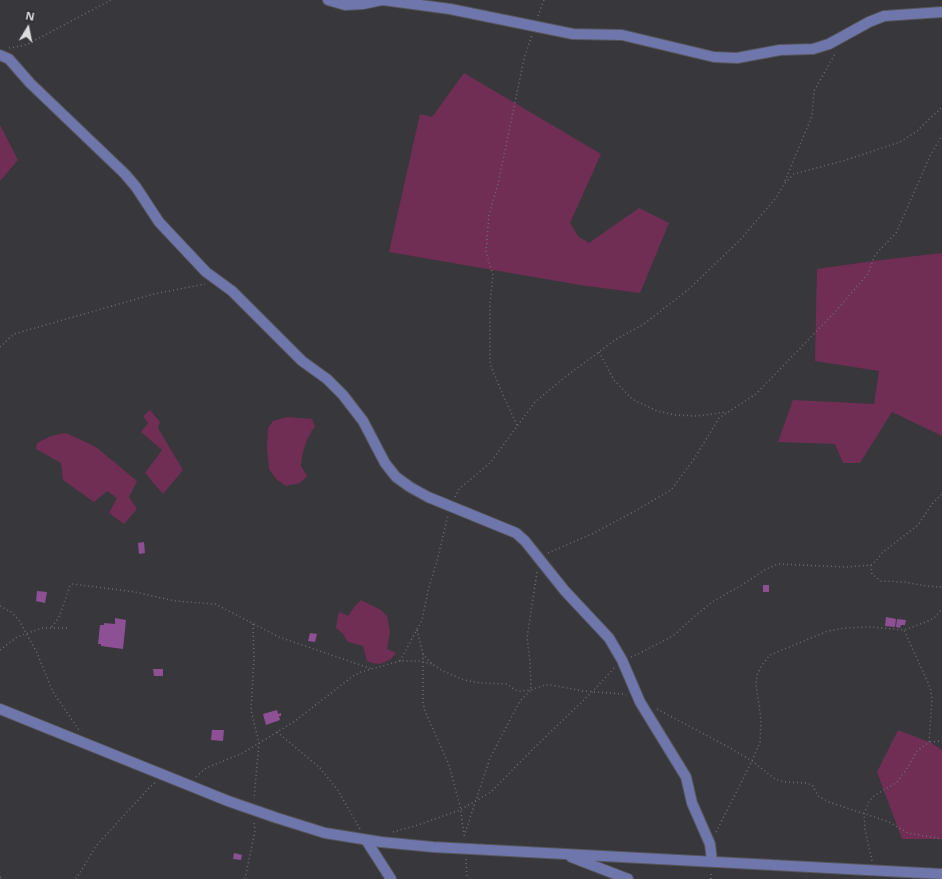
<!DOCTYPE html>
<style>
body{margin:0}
#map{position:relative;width:942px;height:879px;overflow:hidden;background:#38373c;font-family:"Open Sans",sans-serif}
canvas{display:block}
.north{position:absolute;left:8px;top:8px;width:40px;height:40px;-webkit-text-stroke:3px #2e2d31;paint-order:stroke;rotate:10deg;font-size:11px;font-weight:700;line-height:16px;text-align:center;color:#dddcdf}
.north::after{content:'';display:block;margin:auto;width:14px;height:18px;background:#dddcdf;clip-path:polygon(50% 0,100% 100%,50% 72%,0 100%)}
</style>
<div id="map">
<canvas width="942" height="879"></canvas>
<div class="north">N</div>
</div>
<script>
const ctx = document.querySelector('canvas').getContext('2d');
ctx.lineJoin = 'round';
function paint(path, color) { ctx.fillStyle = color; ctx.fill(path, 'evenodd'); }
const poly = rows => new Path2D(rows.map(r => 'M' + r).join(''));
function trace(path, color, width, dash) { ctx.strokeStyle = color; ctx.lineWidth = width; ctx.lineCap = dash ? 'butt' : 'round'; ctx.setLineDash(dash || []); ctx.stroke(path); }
paint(poly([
 [464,73,601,154,570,223,578,236,589,243,639,208,669,223,640,293,580,285,389,252,420,114,432,117],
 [0,125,18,160,0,181],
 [942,253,942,436,892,412,860,463,843,463,835,444,778,442,793,400,874,404,879,371,815,361,817,269,873,261],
 [150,410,160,422,158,428,183,470,163,494,145,473,162,450,141,432,148,423,143,416],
 [287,417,312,419,315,427,312,430,306,442,302,456,301,466,307,476,300,483,286,486,277,480,269,469,267,446,268,428,273,421],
 [66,433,96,447,137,481,129,497,137,509,124,524,109,513,117,498,107,491,94,502,63,480,61,463,36,449,37,443,51,436],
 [361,600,381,610,387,616,390,632,387,649,396,653,391,659,380,664,372,663,367,661,363,646,348,642,343,634,336,628,338,615,340,612,348,616,355,606],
 [898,730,929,742,942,750,942,839,902,839,877,772]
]), '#702e55');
paint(poly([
 [144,542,145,553,139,554,138,543],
 [763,585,769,585,769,592,763,592],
 [37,591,47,592,45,603,36,601],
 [886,617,896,619,895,627,885,626],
 [115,618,126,620,123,649,101,646,101,644,98,644,100,625,104,625,104,623,115,624],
 [897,619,906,620,905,625,901,625,900,628,896,627],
 [310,633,317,634,315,642,308,641],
 [153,669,163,669,163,676,154,676],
 [277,710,278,714,281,713,281,716,279,716,280,720,266,725,263,714],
 [212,730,224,730,223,741,211,740],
 [234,853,242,855,241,860,233,859]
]), '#8d5095');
const minor = poly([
 [328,0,345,5,363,4,382,0],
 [383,0,450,9,573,34,622,35,714,57,737,58,780,50,813,49,829,44,869,22,884,16,942,12],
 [0,55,9,59,30,83,125,174,136,187,159,222,206,272,232,291,302,361,327,379,343,395,363,421,385,463,396,477,410,487,428,497,516,533,525,541,565,591,609,638,622,660,640,702,686,777,692,803,710,844,712,861],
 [0,709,228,801,277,818,325,833,381,842,433,847,942,874],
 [366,840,391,879],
 [571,857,628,879]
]);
trace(minor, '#565559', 12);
trace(poly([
 [538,16,544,0],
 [9,48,26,45,111,0],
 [785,181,812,116,814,91,836,52],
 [0,347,14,334,154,294,205,284],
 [599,352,614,380,632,399,657,411,676,415,697,416,727,412],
 [517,425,503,395,490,364,490,303,493,275,486,252,489,215,498,184,524,59,532,35],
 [455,497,459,489,490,463,535,402,565,377,615,340,644,324,689,289,740,240,775,199,785,183,794,174,846,160,900,142,917,131,942,107],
 [548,553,594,533,635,511,671,490,694,459,719,418,756,394,835,312,868,274,875,255,896,233,930,156,942,135],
 [871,565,872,574,881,581,904,582,926,586,942,587],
 [0,606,11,612,19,620,37,653,53,692,79,730],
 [253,624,254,659,251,710,259,743,254,799],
 [52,627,59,617,70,586,73,584,135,592,175,601,215,604,279,637,372,669],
 [417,630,423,654,432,664,443,671,464,680,480,683,507,684,515,690,520,691,531,690,545,685,551,685,583,691,623,694,626,695],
 [0,650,17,637,42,628,69,628],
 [423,654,423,703,425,711,449,765,460,806,464,835],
 [631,657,638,654,673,636,695,616,712,602,742,585,766,569,778,564,847,567,871,565,876,561,883,552,918,525,932,504,942,494],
 [400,661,422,620,428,591,437,561,448,515],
 [657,709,732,749,752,761,775,779,784,782,807,783,813,786,818,796,829,802,889,822,908,833,942,839],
 [277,732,320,768,337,789,360,829],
 [930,742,942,741],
 [196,777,206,768,243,753,295,721,353,676,361,672,400,661,420,661,432,664],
 [393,832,418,825,460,810,491,792,533,749,592,692,615,667],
 [716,832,752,761,760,742,761,720,756,683,757,675,762,665,770,655,828,631,845,628,871,627,904,630,926,622,934,618,942,609],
 [464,836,490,758,520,701,531,690,530,662,527,638,537,572],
 [466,859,467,879],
 [872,861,865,829,864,814,869,801,875,795,896,783,906,770,917,751,929,742,932,698,930,687,904,630],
 [0,877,4,879],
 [76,879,96,846,148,789,156,782],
 [245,879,255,831,254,821],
 [711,879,711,871]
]), '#6e6d72', 1.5, [1, 3]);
trace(minor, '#6e76ac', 10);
</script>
